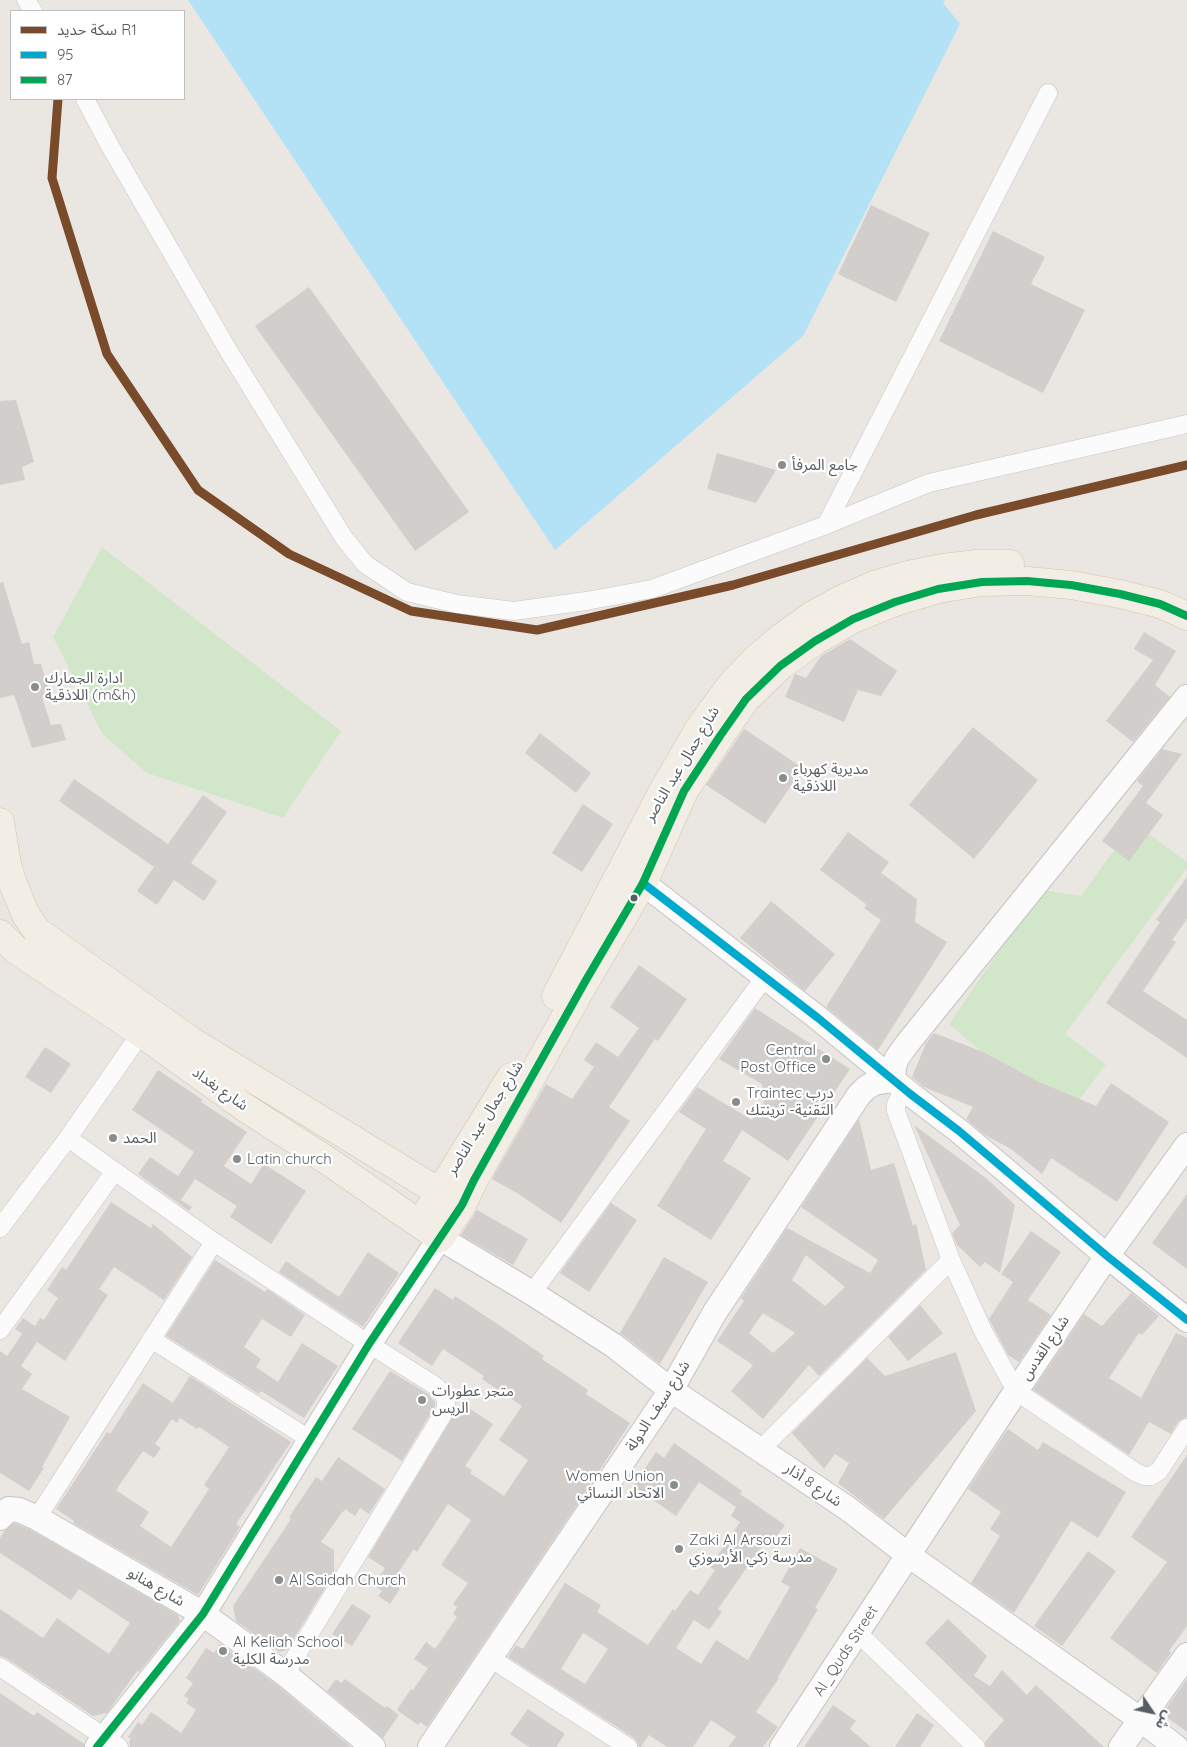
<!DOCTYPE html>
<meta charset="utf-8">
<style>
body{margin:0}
#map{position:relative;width:1187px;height:1747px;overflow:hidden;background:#eae6e2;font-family:Quicksand,"Noto Sans Arabic",sans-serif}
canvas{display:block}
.legend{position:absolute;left:10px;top:10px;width:175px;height:90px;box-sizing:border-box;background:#fff;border:1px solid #bcbec0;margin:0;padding:6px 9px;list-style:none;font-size:15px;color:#575d61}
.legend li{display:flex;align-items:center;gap:10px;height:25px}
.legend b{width:25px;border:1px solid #bcbec0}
.north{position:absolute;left:1127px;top:1687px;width:50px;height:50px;-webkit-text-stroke:4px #fff;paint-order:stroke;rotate:124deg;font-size:14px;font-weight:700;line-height:20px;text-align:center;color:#575d61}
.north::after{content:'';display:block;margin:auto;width:18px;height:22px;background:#575d61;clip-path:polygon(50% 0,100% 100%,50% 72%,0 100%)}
</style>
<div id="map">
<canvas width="1187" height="1747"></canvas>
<ul class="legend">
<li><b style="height:6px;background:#7a4b2a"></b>سكة حديد R1</li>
<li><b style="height:6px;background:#00a9ce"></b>95</li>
<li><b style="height:6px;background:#00a651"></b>87</li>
</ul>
<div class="north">ش</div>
</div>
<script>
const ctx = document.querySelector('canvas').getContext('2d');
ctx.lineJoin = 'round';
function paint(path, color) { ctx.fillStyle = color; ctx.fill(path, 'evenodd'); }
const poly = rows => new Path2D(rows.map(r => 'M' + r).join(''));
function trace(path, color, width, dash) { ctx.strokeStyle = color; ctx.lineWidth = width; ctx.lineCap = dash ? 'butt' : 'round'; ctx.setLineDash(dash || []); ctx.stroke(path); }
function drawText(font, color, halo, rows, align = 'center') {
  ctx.font = font + ' Quicksand,"Noto Sans Arabic",sans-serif'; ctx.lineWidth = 4.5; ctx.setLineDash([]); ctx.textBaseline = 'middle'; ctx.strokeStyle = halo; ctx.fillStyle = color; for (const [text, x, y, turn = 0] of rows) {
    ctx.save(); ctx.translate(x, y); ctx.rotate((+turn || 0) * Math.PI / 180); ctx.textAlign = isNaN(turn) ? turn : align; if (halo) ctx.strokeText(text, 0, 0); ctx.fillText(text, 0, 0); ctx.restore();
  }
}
paint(poly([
 [102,547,341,731,283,818,147,773,103,735,53,637],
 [1134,823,1187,862,1187,868,1065,1034,1106,1064,1063,1122,949,1024,1041,890,1081,896]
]), '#d2e7ca');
paint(poly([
 [188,0,945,0,943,3,960,24,803,336,555,550]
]), '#b3e2f6');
paint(poly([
 [871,205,930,233,896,302,838,274],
 [993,231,1045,257,1031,284,1085,310,1043,393,939,341],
 [309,287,469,512,415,551,255,326],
 [16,400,34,462,22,467,25,480,0,485,0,401],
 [717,453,776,470,756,503,707,489],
 [3,582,22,644,29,642,34,664,41,664,51,696,42,697,51,725,61,724,66,740,32,748,14,695,0,698,0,583],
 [1144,632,1176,651,1155,685,1170,697,1133,742,1106,721,1153,660,1134,649],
 [850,639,897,671,881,696,858,690,844,722,785,697,795,674,806,678,821,656],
 [973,727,1038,780,974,859,909,805],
 [744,729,803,768,765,824,706,785],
 [540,733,591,773,576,793,525,753],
 [1162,749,1182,754,1146,803,1163,815,1129,861,1102,841,1143,786,1137,781],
 [74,779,168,844,203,795,227,812,191,863,217,881,204,901,174,880,157,905,137,891,154,867,59,801],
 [583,804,613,824,582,872,552,853],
 [848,832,889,862,881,873,917,899,915,922,947,942,878,1050,826,1007,881,920,864,908,867,905,820,870],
 [1187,877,1187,919,1172,940,1176,942,1143,991,1187,1020,1187,1058,1106,1003,1160,922,1156,920],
 [771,901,835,954,805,991,740,938],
 [639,965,687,999,658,1041,655,1039,609,1107,630,1121,561,1223,517,1193,492,1179,546,1084,572,1099,594,1067,584,1060,596,1042,618,1057,639,1028,610,1007],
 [755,1008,850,1069,788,1161,742,1130,723,1161,751,1178,711,1240,657,1206,706,1129,679,1112,697,1087,752,1120,764,1102,762,1084,719,1059],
 [934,1033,983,1052,1039,1082,1096,1106,1111,1083,1169,1122,1117,1202,1051,1158,1042,1174,1011,1149,985,1135,966,1119,973,1107,924,1087,912,1077,926,1043],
 [45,1047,71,1064,51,1093,25,1077],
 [158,1070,203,1100,201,1102,247,1132,224,1166,251,1184,264,1164,306,1191,271,1244,230,1217,237,1206,195,1179,181,1200,192,1207,189,1211,138,1174,150,1157,178,1176,194,1152,132,1110],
 [859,1119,871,1170,894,1163,913,1226,916,1223,926,1270,819,1376,809,1365,763,1419,731,1391,753,1365,717,1341,744,1301,741,1298,787,1228,870,1273,878,1260,801,1207],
 [806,1255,845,1287,825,1306,792,1280],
 [763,1313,795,1333,773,1353,749,1333],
 [914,1125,987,1179,1015,1205,1000,1273,985,1262,980,1267,957,1245,952,1233,960,1225],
 [1187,1194,1187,1269,1152,1243],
 [111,1202,151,1228,153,1224,192,1257,164,1300,114,1267,99,1289,108,1295,65,1361,37,1342,21,1366,32,1374,22,1389,70,1417,42,1467,44,1468,29,1491,0,1473,0,1351,7,1356,22,1334,15,1329,23,1318,35,1326,40,1318,44,1320,58,1298,47,1290,62,1267,66,1270],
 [611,1203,637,1220,589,1292,560,1273],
 [477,1210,528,1239,513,1265,461,1235],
 [1031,1231,1061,1252,1028,1300,1051,1315,1019,1362,1008,1355,989,1319,1013,1282,1001,1274],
 [368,1252,399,1273,363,1327,279,1272,286,1261,339,1297],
 [664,1257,708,1282,660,1364,620,1333],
 [215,1260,265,1292,267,1289,305,1315,291,1337,262,1319,244,1347,261,1359,256,1367,278,1382,302,1343,338,1366,304,1418,261,1391,259,1394,166,1336],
 [435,1288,453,1300,455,1296,505,1329,544,1356,542,1359,588,1390,586,1394,630,1423,583,1496,427,1727,420,1722,418,1725,397,1710,411,1689,413,1690,428,1668,414,1659,426,1642,435,1649,457,1617,453,1614,457,1607,453,1604,468,1583,441,1565,471,1520,448,1504,417,1552,414,1549,396,1576,401,1580,397,1586,400,1589,390,1604,378,1596,382,1591,377,1588,382,1580,379,1578,385,1568,368,1557,461,1403,493,1424,465,1466,472,1470,470,1473,504,1496,528,1460,499,1440,522,1406,482,1379,484,1376,443,1349,432,1366,398,1343],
 [1131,1293,1159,1316,1142,1335,1139,1333,1109,1378,1141,1398,1176,1333,1187,1338,1187,1417,1178,1422,1171,1434,1149,1422,1129,1455,1033,1390,1084,1314,1102,1326],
 [920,1305,943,1333,908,1361,888,1337],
 [956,1352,976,1411,884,1519,838,1483,849,1463,835,1454,824,1469,792,1433,867,1358,885,1376],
 [390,1371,428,1394,435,1402,435,1406,402,1461,352,1429],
 [190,1376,291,1442,236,1524,240,1527,198,1595,73,1523,74,1521,56,1509,107,1432,110,1434,143,1383,173,1403],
 [180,1418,197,1429,199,1427,229,1447,204,1485,209,1489,171,1547,140,1526,149,1512,116,1490,143,1451,154,1458,161,1448,155,1444,172,1419,177,1423],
 [1008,1429,1038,1450,1043,1442,1126,1492,1098,1538,1071,1521,1014,1613,971,1583,1000,1536,990,1529,1001,1512,968,1489],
 [674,1443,742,1491,740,1494,785,1525,771,1544,766,1540,718,1609,722,1612,709,1630,694,1620,676,1648,701,1664,716,1640,748,1660,790,1587,781,1582,800,1548,838,1569,815,1608,818,1609,778,1677,779,1678,756,1712,778,1727,763,1747,728,1747,736,1737,711,1720,693,1747,667,1747,649,1735,641,1747,639,1747,637,1742,634,1738,508,1657,516,1645,523,1649,565,1583,601,1605,597,1612,648,1645,673,1609,675,1611,690,1590,698,1595,715,1570,710,1567,740,1522,731,1516,736,1507,699,1482,676,1516,633,1486,656,1452,664,1458],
 [583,1633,608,1649,585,1684,561,1669],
 [1187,1455,1187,1626,1169,1651,1171,1653,1157,1673,1110,1638,1167,1562,1131,1537],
 [338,1457,385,1489,369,1514,360,1508,355,1516,345,1509,344,1512,343,1511,321,1542,334,1550,334,1573,287,1650,279,1652,236,1621,233,1606,291,1519,289,1517,316,1477,322,1481],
 [14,1523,31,1530,178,1615,180,1621,139,1672,137,1671,107,1713,93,1716,6,1658,0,1656,0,1609,43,1638,57,1618,109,1654,130,1623,79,1589,71,1600,0,1553,0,1538,5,1530],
 [1088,1551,1116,1571,1062,1646,1034,1626],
 [352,1604,371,1616,352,1646,332,1634],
 [948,1619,987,1656,974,1676,990,1686,1002,1670,1027,1695,1036,1685,1104,1747,986,1747,985,1742,1004,1720,925,1643],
 [220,1644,277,1685,351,1747,130,1747,129,1742,131,1739,128,1737,138,1722,142,1725,151,1712,181,1733,196,1710,186,1703,189,1699,184,1696,193,1683,186,1678,206,1648,214,1653],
 [336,1679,341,1683,345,1679,385,1708,387,1706,399,1715,383,1738,327,1691],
 [1187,1679,1187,1732,1162,1714],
 [0,1693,34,1716,37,1712,84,1744,84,1747,0,1747],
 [833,1705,856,1721,850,1729,871,1747,804,1747],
 [528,1709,565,1734,556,1747,529,1747,510,1734],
 [917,1713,934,1725,920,1747,895,1747]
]), '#d1cecc');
const street = poly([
 [26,0,33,11],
 [85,99,110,146,228,350,344,538,365,564,407,592,457,604,514,611,586,601,652,589,826,525,929,483,1187,424],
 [826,525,1048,93],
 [909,1093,903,1095,899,1099,896,1104,896,1111,951,1260,983,1331,1016,1391,1135,1472,1144,1476,1151,1476,1159,1471,1187,1428],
 [68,1138,214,1242,369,1344,434,1385,442,1392,446,1399,446,1409,285,1674],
 [0,1228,68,1138,141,1033],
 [532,1293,765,977],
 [0,1330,115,1171],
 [151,1339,311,1440],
 [760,1450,951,1260],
 [37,1518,214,1242],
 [858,1633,976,1747],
 [490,1658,628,1747],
 [0,1667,119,1747]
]);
const secondary = poly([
 [643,883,818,1018,909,1093,959,1131,1107,1256,1187,1320],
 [0,1518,9,1509,19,1510,37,1518,203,1614,285,1674,373,1747],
 [97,1747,203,1614,369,1344,440,1238,532,1293,613,1345,671,1390,847,1508,907,1554,1141,1720,1176,1747],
 [430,1747,671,1390,715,1312,859,1095,866,1088,874,1083,893,1080,894,1066,897,1058,907,1044,1187,697],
 [782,1747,1016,1391,1107,1256,1187,1145],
 [1121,1747,1187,1655]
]);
const primary = poly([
 [0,822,7,864,12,881,26,915,37,931,191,1041,454,1201],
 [0,934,16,950,141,1033,244,1107,328,1161,440,1238,462,1205,474,1180,586,980,643,883,684,791,720,736,746,699,780,666,815,641,853,619,895,602,938,589,982,582,1027,581,1071,585,1120,594,1160,604,1187,616],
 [556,996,663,791,700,727,731,685,755,660,782,637,811,616,842,599,874,585,908,575,942,568,977,564,1010,564],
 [420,1224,511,1077]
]);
trace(street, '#c6c5c5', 19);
trace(secondary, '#c4c4c3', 26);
trace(primary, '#d5c3ad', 29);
trace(street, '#fcfbfb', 18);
trace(secondary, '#fcfbfb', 24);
trace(primary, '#f2eee5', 28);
trace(poly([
 [643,883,818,1018,909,1093,959,1131,1107,1256,1187,1320]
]), '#00a9ce', 8);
trace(poly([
 [97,1747,203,1614,369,1344,462,1205,474,1180,586,980,643,883,684,791,720,736,746,699,780,666,815,641,853,619,895,602,938,589,982,582,1027,581,1071,585,1120,594,1160,604,1187,616]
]), '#00a651', 8);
trace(poly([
 [58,99,52,178,107,354,198,490,289,554,411,611,537,630,733,585,976,515,1187,465]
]), '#7a4b2a', 9);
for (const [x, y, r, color] of [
 [782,465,5,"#8a8d8e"],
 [35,687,5,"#8a8d8e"],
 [783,778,5,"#8a8d8e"],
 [634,898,4.5,"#575d61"],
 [826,1059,5,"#8a8d8e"],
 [736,1102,5,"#8a8d8e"],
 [113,1138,5,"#8a8d8e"],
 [237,1159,5,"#8a8d8e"],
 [422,1400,5,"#8a8d8e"],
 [674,1485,5,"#8a8d8e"],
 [679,1549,5,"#8a8d8e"],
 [279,1580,5,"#8a8d8e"],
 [223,1651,5,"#8a8d8e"]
]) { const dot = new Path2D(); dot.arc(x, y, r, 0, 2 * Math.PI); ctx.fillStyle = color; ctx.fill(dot); trace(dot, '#fff', 2); }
drawText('15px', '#575d61', '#fff', [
 ["جامع المرفأ",792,465],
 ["ادارة الجمارك",45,678],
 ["اللاذقية (m&h)",45,695],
 ["مديرية كهرباء",793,769],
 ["اللاذقية",793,786],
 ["Central",816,1050,"right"],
 ["Post Office",816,1067,"right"],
 ["Traintec درب",746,1093],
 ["التقنية- ترينتك",746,1110],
 ["الحمد",123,1138],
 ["Latin church",247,1159],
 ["متجر عطورات",432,1391],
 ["الريس",432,1408],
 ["Women Union",664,1476,"right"],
 ["الاتحاد النسائي",664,1493,"right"],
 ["Zaki Al Arsouzi",689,1540],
 ["مدرسة زكي الأرسوزي",689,1557],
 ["Al Saidah Church",289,1580],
 ["Al Keliah School",233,1642],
 ["مدرسة الكلية",233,1659]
], 'left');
drawText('15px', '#575d61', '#fff', [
 ["شارع جمال عبد الناصر",682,764,-59],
 ["شارع بغداد",220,1089,35],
 ["شارع جمال عبد الناصر",485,1118,-58],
 ["شارع القدس",1045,1348,-56],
 ["شارع سيف الدولة",658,1406,-57],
 ["شارع 8 أذار",813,1485,34],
 ["شارع هنانو",156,1587,30],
 ["Al_Quds Street",846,1651,-57]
]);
</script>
